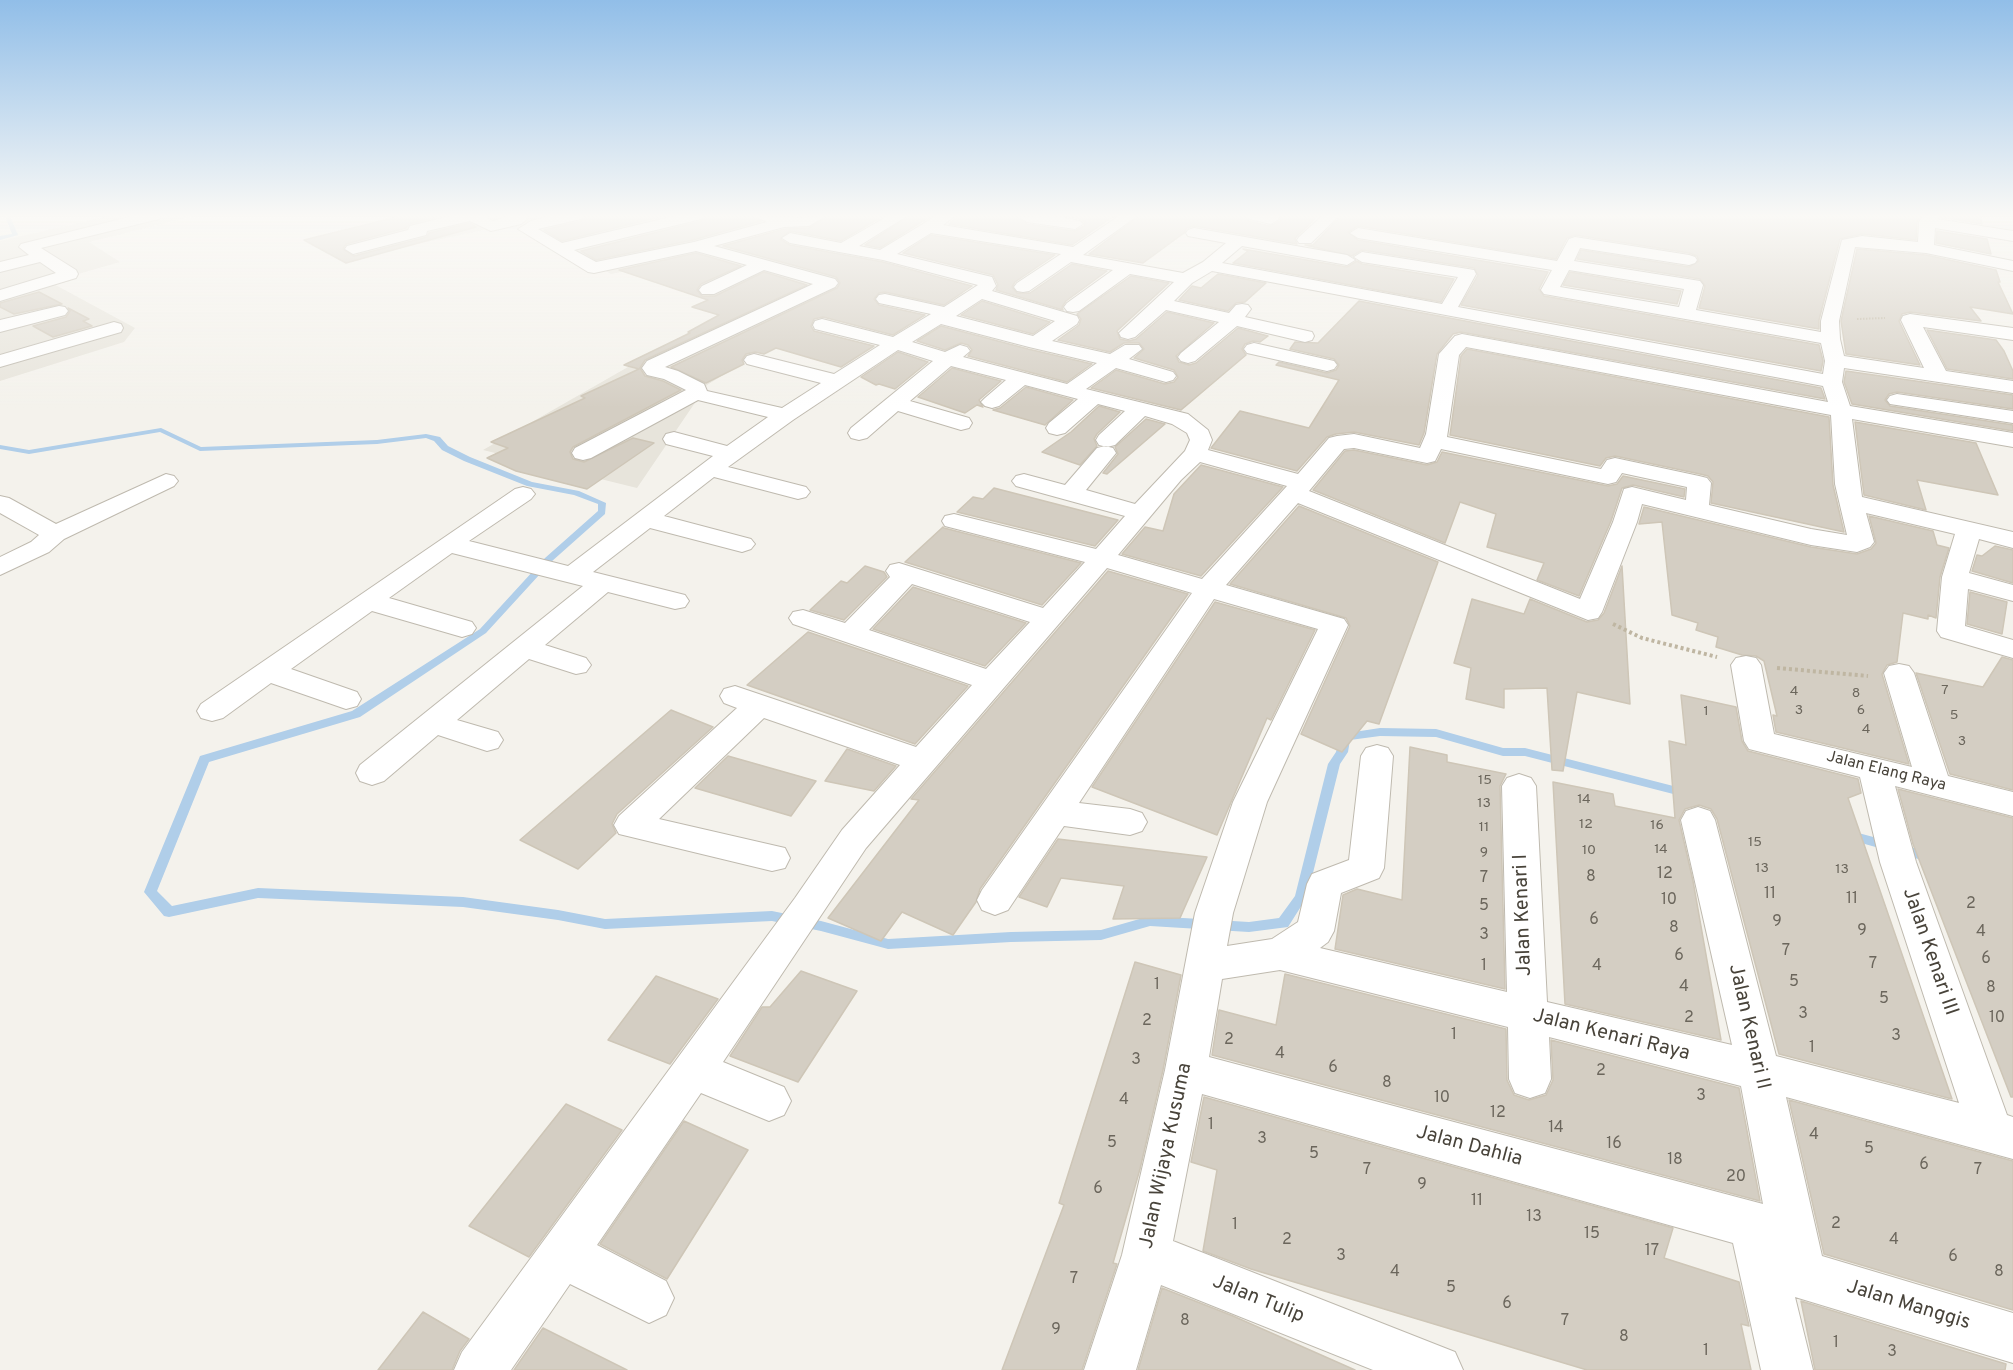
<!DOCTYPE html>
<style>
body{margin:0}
canvas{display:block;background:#f4f2ec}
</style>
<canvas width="2013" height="1370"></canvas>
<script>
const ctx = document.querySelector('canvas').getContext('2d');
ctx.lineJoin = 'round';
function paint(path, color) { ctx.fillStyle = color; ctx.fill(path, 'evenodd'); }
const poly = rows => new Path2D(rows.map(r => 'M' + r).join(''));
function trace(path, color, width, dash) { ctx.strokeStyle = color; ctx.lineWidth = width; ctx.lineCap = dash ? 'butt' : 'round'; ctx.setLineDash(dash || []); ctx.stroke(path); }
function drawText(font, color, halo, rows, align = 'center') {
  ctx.font = font + ' Overpass,sans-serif'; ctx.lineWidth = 4.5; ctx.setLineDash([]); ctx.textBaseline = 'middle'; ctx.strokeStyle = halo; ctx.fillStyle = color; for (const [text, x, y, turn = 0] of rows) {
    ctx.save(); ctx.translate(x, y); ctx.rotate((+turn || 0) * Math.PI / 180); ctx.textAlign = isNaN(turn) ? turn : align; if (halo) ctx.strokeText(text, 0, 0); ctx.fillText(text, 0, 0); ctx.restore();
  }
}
paint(poly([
 [109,216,194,216,89,242,120,262,50,282,135,328,124,342,0,381,0,241],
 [400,216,857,216,828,236,776,226,743,241,896,274,971,295,935,312,855,293,759,341,757,354,707,385,637,488,483,450,731,308,712,300,705,286,647,267,611,274,521,222,361,256,326,234]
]), '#e7e4db');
paint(poly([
 [5,216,10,216,18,235,0,240,0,236,12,234,5,216],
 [161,428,201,447,377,440,426,434,440,437,448,446,470,457,532,482,579,491,606,503,605,514,551,562,486,633,360,717,209,762,157,891,172,906,258,888,463,897,558,910,605,919,772,911,821,921,888,939,1011,932,1101,930,1150,916,1249,922,1279,918,1295,896,1328,764,1336,752,1341,734,1380,728,1436,729,1503,748,1525,748,1685,789,1689,790,1691,793,1689,796,1685,797,1525,756,1503,756,1436,737,1380,736,1350,740,1348,752,1340,764,1307,897,1288,927,1249,932,1150,926,1101,940,1011,942,888,949,821,931,772,921,605,929,558,920,463,907,258,898,169,917,164,916,144,892,200,756,352,711,480,629,545,558,598,511,598,504,574,495,527,486,464,461,442,450,434,441,426,438,377,444,200,451,160,432,29,454,0,449,0,445,29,450,161,428],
 [1851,831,1929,852,1933,854,1935,857,1933,860,1929,862,1847,839,1845,836,1847,833,1851,831]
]), '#b0cee9');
const building = poly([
 [401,216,439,216,409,224,406,228,346,244,343,249,354,256,427,237,429,233,470,223,476,227,346,263,304,240,401,216],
 [585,216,663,216,562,241,544,230,582,221,585,216],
 [705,216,753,216,761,221,693,240,596,260,581,251,702,221,705,216],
 [828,216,883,216,841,241,790,231,780,239,790,245,883,262,972,286,944,305,885,292,879,293,874,299,879,305,925,315,893,335,823,317,814,319,811,326,814,331,874,346,841,367,776,348,764,354,755,352,746,354,742,360,744,364,706,383,671,367,837,288,840,283,836,277,723,246,784,229,809,228,828,216],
 [909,216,931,216,880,248,865,245,909,216],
 [957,216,1017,216,1027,224,1075,231,1084,226,1085,222,1080,219,1069,216,1114,216,1072,245,949,224,957,216],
 [1139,216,1245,216,1248,221,1270,226,1280,221,1280,216,1318,216,1297,236,1295,239,1297,244,1194,226,1187,228,1184,233,1143,263,1089,254,1139,216],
 [1341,216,1920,216,1917,222,1916,240,1862,234,1840,239,1819,320,1819,329,1699,308,1705,286,1700,279,1577,259,1581,250,1689,267,1699,261,1697,256,1689,253,1575,235,1567,238,1556,259,1358,226,1348,232,1358,240,1548,272,1539,289,1544,296,1819,345,1823,361,1821,371,1461,305,1478,275,1474,268,1362,250,1352,256,1305,245,1313,245,1341,216],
 [1940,216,1980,216,1982,224,1940,217,1940,216],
 [1937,231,1987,239,1991,254,1936,243,1937,231],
 [931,235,1055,255,1015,282,1012,287,1017,293,1030,293,1072,264,1107,271,1066,301,1062,307,1063,310,996,290,998,285,993,275,903,253,931,235],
 [1243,249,1347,267,1357,261,1362,264,1454,279,1441,302,1233,263,1248,251,1243,249],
 [1857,249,1926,255,1996,270,2000,282,1998,282,2013,314,1970,307,1981,321,1910,312,1902,314,1899,321,1920,365,1846,354,1841,321,1857,249],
 [696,253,741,266,701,284,697,290,702,296,715,296,764,272,807,285,645,360,640,368,645,376,663,381,681,390,573,447,570,452,573,459,584,462,633,438,654,443,587,489,516,471,487,458,508,448,491,442,585,398,581,396,639,369,624,365,690,333,688,332,719,315,692,307,708,300,619,270,696,253],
 [1570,272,1681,291,1677,304,1563,285,1570,272],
 [1218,274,1266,283,1245,302,1236,303,1228,311,1179,300,1192,286,1201,288,1218,274],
 [1131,276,1169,283,1117,331,1120,339,1129,341,1136,339,1167,312,1214,323,1176,356,1179,362,1189,365,1196,363,1238,328,1268,336,1260,342,1253,341,1245,344,1242,349,1246,355,1181,410,1091,388,1116,370,1165,384,1174,382,1178,377,1174,370,1134,358,1144,349,1139,343,1124,343,1110,352,1058,340,1079,325,1081,319,1077,314,1131,276],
 [39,292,62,304,14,314,0,307,0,303,39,292],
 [982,301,1050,322,1033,334,961,315,982,301],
 [1359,301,1821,388,1825,399,1461,332,1453,334,1437,354,1424,433,1419,445,1354,432,1336,434,1327,437,1297,471,1211,448,1240,411,1309,428,1339,380,1276,365,1279,362,1327,373,1336,370,1339,365,1334,359,1290,349,1295,342,1318,343,1359,301],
 [68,308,89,319,83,321,92,326,53,337,33,326,66,317,70,311,68,308],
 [941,326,1028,349,1092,364,1067,382,968,356,972,350,968,345,961,343,945,350,917,341,941,326],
 [1927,330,1996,340,2004,351,2013,371,2013,379,1947,369,1927,330],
 [1467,349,1829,417,1833,485,1844,532,1711,503,1713,482,1708,476,1700,474,1615,456,1606,458,1600,466,1450,435,1461,356,1467,349],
 [898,352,928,362,895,389,879,384,876,385,861,377,898,352],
 [952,368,1001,381,979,400,983,407,977,405,965,413,918,397,952,368],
 [1846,371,2013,395,2013,409,1897,392,1889,394,1885,400,1890,406,2013,425,2013,431,1852,404,1844,382,1846,371],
 [1026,387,1073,400,1045,425,993,410,1000,408,1026,387],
 [1099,406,1120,412,1097,434,1094,439,1097,446,1080,465,1042,452,1071,432,1099,406],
 [1146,419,1165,424,1107,474,1103,473,1118,454,1115,447,1146,419],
 [1855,422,1976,443,1998,495,1917,480,1926,510,1864,495,1855,422],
 [1354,450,1427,465,1437,462,1442,452,1608,486,1617,484,1623,476,1685,489,1684,497,1633,485,1622,488,1611,521,1579,596,1537,580,1544,563,1487,547,1496,514,1460,502,1445,543,1313,490,1345,451,1354,450],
 [1201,465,1283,487,1201,576,1122,554,1145,527,1163,531,1174,494,1201,465],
 [994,488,1118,520,1095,546,957,512,973,497,983,499,994,488],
 [1299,506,1438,562,1379,724,1367,721,1342,752,1301,734,1350,626,1346,618,1230,584,1299,506],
 [1644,507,1811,547,1857,554,1871,549,1876,543,1869,516,1933,531,1937,545,1949,548,1940,577,1936,618,1928,615,1928,619,1903,613,1897,662,1887,665,1882,674,1909,764,1776,732,1773,715,1777,716,1764,661,1756,656,1742,655,1716,647,1718,637,1696,630,1698,623,1672,615,1662,522,1639,524,1644,507],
 [943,527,944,528,1081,563,1042,605,905,562,943,527],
 [1995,546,2013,550,2013,583,1972,571,1977,555,1982,556,1995,546],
 [865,566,884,572,887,577,844,620,810,610,841,581,847,583,865,566],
 [1622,566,1630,704,1577,692,1563,771,1552,770,1547,688,1504,689,1504,708,1466,699,1471,668,1454,663,1472,599,1524,614,1530,599,1587,622,1598,620,1604,613,1622,566],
 [1108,571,1188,594,980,889,976,902,953,935,902,912,881,941,828,918,919,800,911,799,1108,571],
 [913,587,1026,623,985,666,873,629,913,587],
 [1970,592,2007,602,2002,634,1967,624,1970,592],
 [1215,602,1315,630,1271,720,1267,718,1217,835,1092,787,1215,602],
 [808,632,968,686,915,744,747,685,808,632],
 [2002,657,2013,660,2013,790,1950,774,1916,673,1983,687,2002,657],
 [1681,695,1736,707,1742,741,1748,751,1858,779,1861,793,1848,798,1952,1099,1779,1054,1717,819,1711,809,1699,805,1685,809,1679,820,1693,881,1721,1040,1565,1004,1553,782,1613,794,1615,806,1675,818,1669,741,1686,745,1681,695],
 [671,710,713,727,617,814,612,824,616,833,578,869,520,840,671,710],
 [1410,747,1447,755,1447,762,1506,774,1500,786,1505,989,1335,949,1343,895,1357,889,1402,900,1410,747],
 [847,749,896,766,874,791,825,781,847,749],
 [728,756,816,781,791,816,695,788,728,756],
 [1898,789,2013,818,2013,1097,2011,1097,1913,844,1898,789],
 [1058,839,1207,857,1180,918,1113,919,1124,886,1061,878,1047,907,1019,897,1058,839],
 [1135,962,1181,975,1163,1070,1140,1169,1113,1263,1117,1264,1082,1370,1002,1370,1064,1205,1059,1203,1135,962],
 [801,971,857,991,798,1082,730,1056,762,1007,770,1007,801,971],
 [1285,974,1506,1029,1507,1080,1514,1095,1529,1100,1546,1095,1553,1080,1551,1040,1739,1088,1760,1201,1212,1055,1219,1010,1276,1025,1285,974],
 [656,976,718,999,670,1064,608,1040,656,976],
 [1204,1097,1673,1228,1664,1258,1739,1282,1749,1326,1741,1324,1751,1370,1587,1370,1251,1269,1203,1251,1217,1170,1191,1162,1204,1097],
 [1789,1100,2013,1161,2013,1310,1824,1254,1789,1100],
 [566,1104,622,1130,529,1257,469,1226,566,1104],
 [684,1121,748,1150,667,1279,600,1244,684,1121],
 [1162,1288,1233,1316,1355,1370,1138,1370,1162,1288],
 [1801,1301,2006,1364,2005,1370,1815,1370,1801,1301],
 [423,1312,469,1339,460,1351,452,1370,378,1370,423,1312],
 [543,1328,627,1370,514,1370,543,1328]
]);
paint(building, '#d4cec3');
trace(building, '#cec6b7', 1.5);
const street = poly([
 [133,216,161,216,159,219,41,248,76,270,78,274,76,278,0,301,0,290,56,273,40,262,0,272,0,262,29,255,19,247,21,244,133,216],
 [450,216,484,216,493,221,510,216,525,216,527,219,521,224,491,231,470,221,427,231,426,235,353,254,345,249,347,246,408,230,410,226,450,216],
 [551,216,583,216,581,219,538,229,562,243,675,216,703,216,701,219,574,250,596,262,694,242,767,222,755,216,802,218,826,216,809,226,784,227,714,246,835,279,838,283,835,287,665,367,678,371,704,384,707,391,782,408,821,383,747,364,744,360,747,356,754,354,834,374,880,345,815,329,813,325,815,321,822,319,893,337,931,314,879,303,876,299,879,295,885,294,944,307,978,285,883,260,790,243,782,238,790,233,841,243,888,216,907,216,859,246,880,250,936,216,955,216,943,225,1073,247,1119,216,1137,216,1083,255,1183,273,1203,262,1226,243,1188,236,1186,233,1188,230,1194,228,1347,255,1355,260,1347,265,1242,246,1222,263,1442,304,1458,277,1362,262,1354,257,1362,252,1468,269,1474,270,1476,274,1458,307,1823,374,1825,361,1821,343,1550,295,1544,294,1541,290,1552,270,1358,238,1350,233,1358,228,1557,261,1569,239,1575,237,1689,255,1695,257,1697,260,1695,263,1689,265,1580,248,1574,261,1700,281,1703,285,1696,310,1821,332,1821,321,1842,240,1862,236,1918,242,1919,222,1923,216,1938,216,1937,219,2013,231,2013,241,1935,228,1934,245,2013,261,2013,271,1926,253,1855,247,1839,321,1840,339,1844,356,1924,368,1901,320,1903,316,1910,314,2013,328,2013,340,1923,327,1946,371,2013,381,2013,393,1844,368,1842,382,1850,406,2013,433,2013,447,1852,419,1862,497,2013,532,2013,548,1979,539,1969,573,2013,585,2013,601,1968,589,1965,626,2013,640,2013,658,1941,637,1937,631,1942,577,1955,534,1866,513,1874,542,1870,547,1857,552,1811,545,1642,504,1637,522,1602,612,1598,618,1588,620,1298,503,1226,585,1344,619,1348,625,1267,802,1233,913,1227,946,1272,939,1298,922,1307,884,1312,874,1349,860,1361,756,1366,748,1377,745,1388,748,1393,756,1384,868,1379,878,1341,893,1334,931,1328,942,1320,948,1507,992,1502,786,1507,778,1519,774,1531,778,1536,786,1547,1002,1732,1045,1681,820,1686,811,1698,807,1710,811,1715,820,1776,1056,1959,1103,1880,862,1860,777,1749,749,1744,741,1731,665,1736,658,1746,656,1756,658,1761,665,1774,734,1912,767,1884,673,1889,666,1899,664,1909,666,1914,673,1948,776,2013,792,2013,816,1895,786,1916,862,2007,1115,2013,1117,2013,1159,1786,1097,1822,1256,2013,1313,2013,1363,1795,1297,1813,1370,1761,1370,1733,1243,1202,1094,1173,1241,1455,1352,1463,1370,1373,1370,1161,1285,1136,1370,1084,1370,1122,1255,1165,1070,1195,913,1233,802,1318,629,1214,599,1079,803,1130,809,1142,813,1147,822,1142,831,1130,835,1064,826,1008,910,995,915,982,910,977,900,982,890,1192,593,1107,568,866,848,723,1062,784,1087,791,1101,784,1115,769,1121,701,1093,597,1245,666,1281,674,1298,666,1315,649,1323,570,1284,511,1370,454,1370,462,1352,795,898,842,830,900,765,764,718,659,819,785,848,790,858,785,868,772,871,619,834,614,825,619,816,737,708,724,703,720,696,724,689,735,686,916,747,972,685,793,624,789,618,793,612,803,610,845,623,890,577,886,571,890,565,899,563,1043,608,1085,562,945,526,942,521,945,516,954,514,1096,549,1125,516,1016,486,1012,481,1016,476,1024,474,1065,485,1097,448,1105,446,1113,448,1116,453,1086,490,1135,504,1185,451,1190,440,1187,433,1172,424,1145,416,1115,445,1107,447,1099,445,1096,440,1099,435,1125,411,1098,404,1065,433,1057,435,1049,433,1046,428,1049,423,1078,399,1025,385,999,406,992,408,985,406,981,402,985,398,1006,380,951,366,910,401,969,418,972,423,969,428,961,430,898,411,867,438,859,440,851,438,848,433,851,428,933,361,898,350,793,420,728,467,806,487,810,492,806,497,798,499,714,477,664,516,751,539,755,544,751,549,742,552,650,528,593,572,685,595,689,601,685,607,675,609,608,592,545,645,586,658,591,665,586,672,576,674,529,659,457,720,498,732,503,740,498,748,487,751,438,735,384,781,372,785,360,781,356,773,360,765,583,586,452,553,389,598,472,622,476,628,472,634,462,637,372,611,291,669,357,692,361,699,357,706,346,709,271,683,223,718,212,721,201,718,197,711,201,704,515,489,523,487,531,489,535,494,531,499,469,541,568,566,713,456,666,444,663,439,666,434,674,432,727,446,768,417,698,400,591,458,583,460,575,458,572,453,575,448,686,390,664,379,647,375,642,368,647,361,813,284,764,270,714,294,702,294,699,290,702,286,747,265,696,251,594,273,588,272,518,229,531,221,551,216],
 [931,233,1061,254,1017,283,1014,287,1017,291,1023,292,1029,291,1071,262,1113,270,1067,303,1064,307,1067,311,1073,312,1079,311,1130,274,1174,282,1119,333,1121,337,1128,339,1135,337,1166,310,1219,322,1181,353,1178,357,1181,361,1188,363,1195,361,1237,326,1305,342,1312,340,1314,336,1312,332,1245,317,1251,309,1248,305,1242,304,1236,305,1229,313,1174,301,1192,283,1212,271,1823,386,1828,402,1462,334,1455,336,1439,354,1426,434,1420,448,1354,434,1337,436,1329,438,1298,474,1208,450,1212,440,1208,430,1188,414,1086,389,1116,368,1166,382,1173,380,1176,376,1173,372,1129,359,1142,349,1139,345,1125,345,1110,354,1052,341,1077,324,1079,320,1077,316,992,291,996,286,992,277,897,254,931,233],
 [1569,270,1684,289,1679,307,1560,287,1569,270],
 [982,299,1055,321,1033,336,956,316,982,299],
 [941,324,1029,347,1097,363,1067,384,963,357,970,351,967,347,960,345,945,352,912,342,941,324],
 [1466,347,1831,415,1835,484,1847,535,1811,529,1709,505,1711,483,1707,478,1699,476,1615,458,1607,460,1601,469,1447,437,1459,355,1466,347],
 [1354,448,1427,463,1435,461,1441,449,1608,484,1616,482,1622,473,1687,487,1686,500,1632,487,1624,489,1613,522,1580,599,1309,491,1344,449,1354,448],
 [1200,462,1287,486,1202,579,1118,555,1181,480,1200,462],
 [912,584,1030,622,986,669,869,630,912,584],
 [1280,970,1508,1027,1509,1079,1515,1093,1530,1098,1545,1093,1551,1079,1549,1037,1741,1086,1763,1204,1209,1057,1222,979,1280,970],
 [1055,216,1080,221,1083,224,1075,229,1027,222,1019,217,1055,216],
 [1247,216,1277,216,1279,219,1271,224,1249,219,1247,216],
 [1322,216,1339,216,1311,243,1299,243,1297,240,1299,237,1322,216],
 [59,306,65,307,68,311,65,315,0,332,0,320,59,306],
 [114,322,121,324,123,328,121,332,0,367,0,355,114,322],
 [1254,343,1334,361,1337,365,1334,369,1327,371,1247,353,1244,349,1247,345,1254,343],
 [1897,394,2013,411,2013,423,1890,404,1887,400,1890,396,1897,394],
 [166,474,174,476,178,481,174,486,64,539,49,552,0,575,0,557,31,542,39,535,0,513,0,496,9,498,56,524,166,474]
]);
trace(street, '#bfbaaf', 2);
trace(poly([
 [1857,319,1885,318]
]), '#bfb6a2', 2, [1.5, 1.5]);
trace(poly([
 [1613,624,1642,638,1717,657],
 [1777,668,1868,676]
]), '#bfb6a2', 4, [3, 3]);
paint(street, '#fff');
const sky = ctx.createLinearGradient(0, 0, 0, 408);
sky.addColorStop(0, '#91bee8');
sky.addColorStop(0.53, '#faf9f6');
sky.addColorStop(1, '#faf9f600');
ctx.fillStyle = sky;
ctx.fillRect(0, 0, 2013, 408);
drawText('14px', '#6b665c', null, [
 ["7",1945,691],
 ["4",1794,692],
 ["8",1856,694],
 ["3",1799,711],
 ["6",1861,711],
 ["1",1706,712],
 ["5",1954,716],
 ["4",1866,730],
 ["3",1962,742],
 ["15",1485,781],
 ["14",1584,800],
 ["13",1484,804],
 ["12",1586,825],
 ["16",1657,826],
 ["11",1484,828],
 ["15",1755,843],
 ["14",1661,850],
 ["10",1589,851],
 ["9",1484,853],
 ["13",1762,869],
 ["13",1842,870]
]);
drawText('16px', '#48433a', '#fff', [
 ["Jalan Elang Raya",1886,772,14]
]);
drawText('16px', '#6b665c', null, [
 ["12",1665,875],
 ["8",1591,878],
 ["7",1484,879],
 ["11",1770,895],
 ["11",1852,900],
 ["10",1669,901],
 ["2",1971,905],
 ["5",1484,907],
 ["6",1594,921],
 ["9",1777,923],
 ["8",1674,929],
 ["9",1862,932],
 ["4",1981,933],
 ["3",1484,936],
 ["7",1786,952],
 ["6",1679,957],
 ["6",1986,960],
 ["7",1873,965],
 ["1",1484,967],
 ["4",1597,967],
 ["5",1794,983],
 ["1",1157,986],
 ["4",1684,988],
 ["8",1991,989],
 ["5",1884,1000],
 ["3",1803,1015],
 ["2",1689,1019],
 ["10",1997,1019],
 ["2",1147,1022],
 ["1",1454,1036],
 ["3",1896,1037],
 ["2",1229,1041],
 ["1",1812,1049],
 ["4",1280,1055],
 ["3",1136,1061],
 ["6",1333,1069],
 ["2",1601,1072],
 ["8",1387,1084],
 ["3",1701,1097],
 ["10",1442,1099],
 ["4",1124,1101],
 ["12",1498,1114],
 ["1",1211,1126],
 ["14",1556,1129],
 ["4",1814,1136],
 ["3",1262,1140],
 ["5",1112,1144],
 ["16",1614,1145],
 ["5",1869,1150],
 ["5",1314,1155],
 ["18",1675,1161],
 ["6",1924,1166],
 ["7",1367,1171],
 ["7",1978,1171],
 ["20",1736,1178],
 ["9",1422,1186],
 ["6",1098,1190],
 ["11",1477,1202],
 ["13",1534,1218],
 ["2",1836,1225],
 ["1",1235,1226],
 ["15",1592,1235],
 ["2",1287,1241],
 ["4",1894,1241],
 ["17",1652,1252],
 ["3",1341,1257],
 ["6",1953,1258],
 ["4",1395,1273],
 ["8",1999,1273],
 ["7",1074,1280],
 ["5",1451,1289],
 ["6",1507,1305],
 ["8",1185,1322],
 ["7",1565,1322],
 ["9",1056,1331],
 ["8",1624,1338],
 ["1",1836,1344],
 ["1",1706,1352],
 ["3",1892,1353]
]);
drawText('20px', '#48433a', '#fff', [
 ["Jalan Kenari I",1524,915,-92],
 ["Jalan Kenari III",1929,952,71],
 ["Jalan Kenari II",1748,1027,77],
 ["Jalan Kenari Raya",1611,1036,14],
 ["Jalan Dahlia",1469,1147,15],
 ["Jalan Wijaya Kusuma",1167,1156,-78],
 ["Jalan Tulip",1258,1300,22],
 ["Jalan Manggis",1908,1306,17]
]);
</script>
